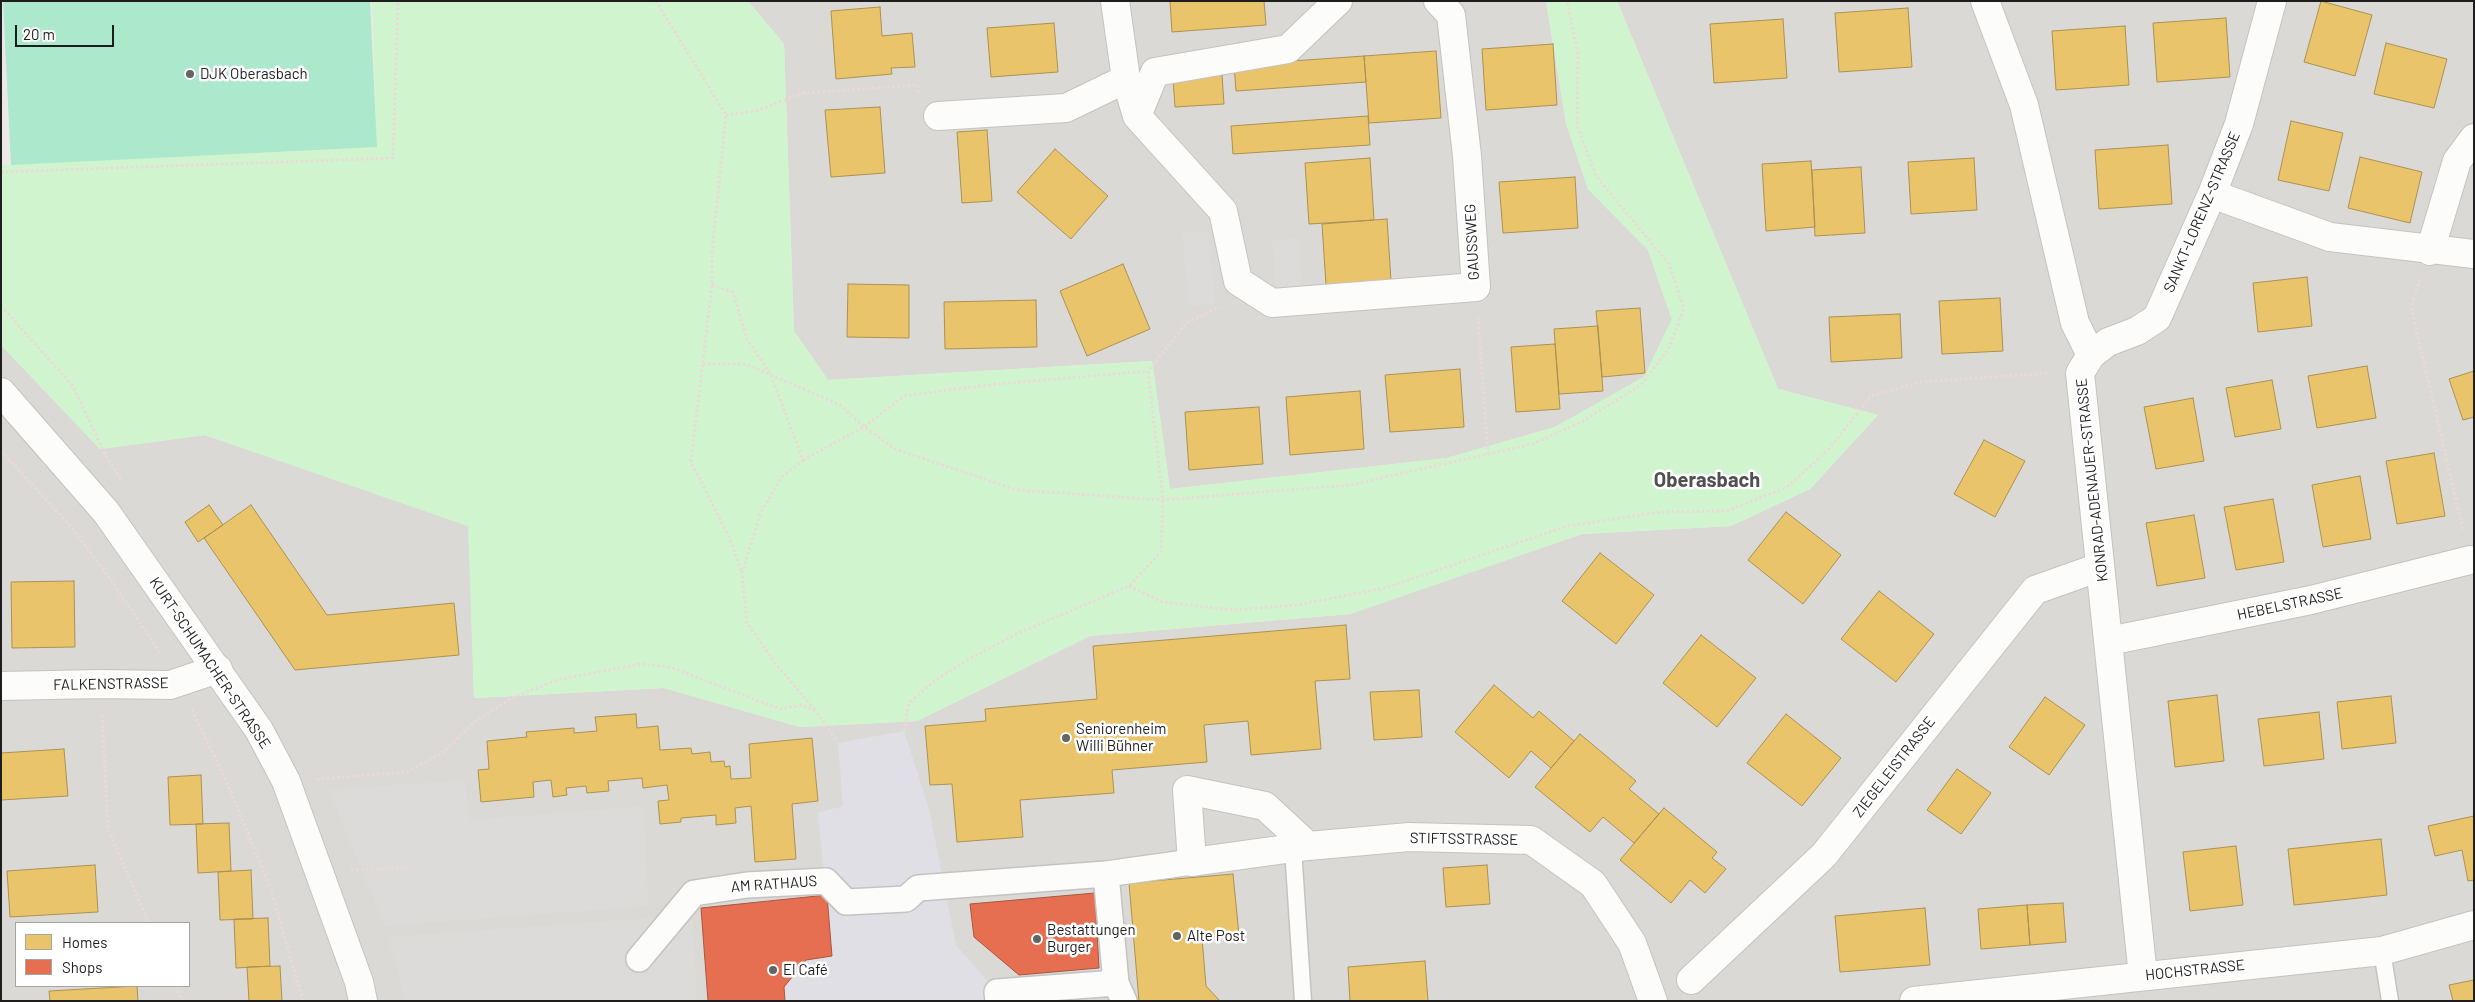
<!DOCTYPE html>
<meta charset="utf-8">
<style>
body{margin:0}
#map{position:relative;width:2475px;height:1002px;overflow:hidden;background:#ece9e4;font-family:Barlow,sans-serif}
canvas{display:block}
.frame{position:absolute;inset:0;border:2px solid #1d1d1d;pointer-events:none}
.legend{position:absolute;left:15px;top:922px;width:175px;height:65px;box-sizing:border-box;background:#fff;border:1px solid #a5a5a5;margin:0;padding:6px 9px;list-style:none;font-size:15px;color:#1d1d1d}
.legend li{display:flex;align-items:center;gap:10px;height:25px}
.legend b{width:25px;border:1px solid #a5a5a5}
.scale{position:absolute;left:15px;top:25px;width:99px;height:22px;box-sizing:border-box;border:2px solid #1d1d1d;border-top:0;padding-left:6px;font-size:15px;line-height:18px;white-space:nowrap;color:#1d1d1d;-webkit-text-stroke:4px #fff;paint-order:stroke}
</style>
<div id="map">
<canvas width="2475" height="1002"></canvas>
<div class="frame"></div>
<ul class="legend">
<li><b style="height:14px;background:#e9c46a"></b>Homes</li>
<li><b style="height:14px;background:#e76f51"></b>Shops</li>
</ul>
<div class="scale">20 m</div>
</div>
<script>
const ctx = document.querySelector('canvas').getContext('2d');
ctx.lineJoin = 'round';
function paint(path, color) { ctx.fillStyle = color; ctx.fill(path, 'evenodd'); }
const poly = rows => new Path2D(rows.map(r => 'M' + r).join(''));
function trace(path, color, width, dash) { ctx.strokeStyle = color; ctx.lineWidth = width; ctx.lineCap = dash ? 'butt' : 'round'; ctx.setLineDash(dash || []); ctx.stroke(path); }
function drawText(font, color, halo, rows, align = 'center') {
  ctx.font = font + ' Barlow,sans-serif'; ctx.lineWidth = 5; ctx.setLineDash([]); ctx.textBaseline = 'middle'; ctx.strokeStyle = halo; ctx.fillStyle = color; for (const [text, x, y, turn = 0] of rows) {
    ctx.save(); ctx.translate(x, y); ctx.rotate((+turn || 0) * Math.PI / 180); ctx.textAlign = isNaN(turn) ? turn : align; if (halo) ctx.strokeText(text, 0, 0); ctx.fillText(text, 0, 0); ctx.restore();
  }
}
paint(poly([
 [748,1,1546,1,1566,123,1588,189,1648,250,1672,320,1644,377,1555,427,1447,458,1170,489,1152,361,828,380,794,331,784,44],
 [1617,1,2474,1,2474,1001,1,1001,1,345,100,449,205,435,469,526,474,698,664,688,800,727,917,721,1090,636,1350,614,1582,534,1731,526,1810,489,1878,415,1778,389],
 [16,923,189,923,189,986,16,986]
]), '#dbd9d6');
paint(poly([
 [372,1,748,1,784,44,794,331,828,380,1152,361,1170,489,1447,458,1555,427,1644,377,1672,319,1648,250,1588,189,1566,123,1546,1,1617,1,1778,389,1878,415,1810,489,1731,526,1582,534,1350,614,1090,636,917,721,800,727,664,688,474,698,468,526,205,435,100,449,1,345,1,165,377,147]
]), '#d0f5ce');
paint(poly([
 [3,1,370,1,377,147,11,165]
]), '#ace8cb');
paint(poly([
 [1208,231,1215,304,1189,306,1182,233],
 [1299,238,1302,287,1276,289,1272,240],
 [465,780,470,820,644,806,648,906,384,926,329,790],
 [692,915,697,1001,405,1001,388,937]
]), '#dcdbd9');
paint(poly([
 [904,731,929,809,956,945,997,992,998,1001,785,1001,784,987,806,960,832,956,818,813,843,806,838,743]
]), '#e0dfe5');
const homes = poly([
 [1170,1,1264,1,1266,25,1172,32,1170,1],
 [2321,1,2372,15,2355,76,2304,62,2321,1],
 [880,7,882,36,912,33,915,67,891,68,892,74,836,79,831,11,880,7],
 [1908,8,1912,67,1839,72,1835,13,1908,8],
 [2226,18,2230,77,2157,82,2153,23,2226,18],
 [1783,19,1787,78,1714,83,1710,24,1783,19],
 [1054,23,1058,72,991,77,987,28,1054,23],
 [2125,26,2129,85,2056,90,2052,31,2125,26],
 [2386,43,2447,59,2434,108,2374,94,2386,43],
 [1553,44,1557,105,1486,110,1482,49,1553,44],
 [1436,51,1441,118,1369,123,1364,56,1436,51],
 [1364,56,1366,82,1236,91,1234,65,1364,56],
 [1222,75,1224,104,1175,107,1173,79,1222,75],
 [880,107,885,173,831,177,825,110,880,107],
 [1368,116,1370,145,1233,154,1231,126,1368,116],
 [2291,121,2343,133,2329,191,2278,180,2291,121],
 [987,130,992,201,962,203,957,132,987,130],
 [2168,145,2172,204,2099,209,2095,150,2168,145],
 [1055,149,1108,196,1071,239,1017,192,1055,149],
 [2360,157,2422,172,2410,223,2348,208,2360,157],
 [1370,158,1374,220,1309,224,1305,163,1370,158],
 [1974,158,1977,210,1911,214,1908,162,1974,158],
 [1811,161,1815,227,1766,231,1762,164,1811,161],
 [1861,167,1865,233,1815,236,1812,170,1861,167],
 [1575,177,1578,228,1503,233,1499,182,1575,177],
 [1387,219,1391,281,1326,285,1322,224,1387,219],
 [1123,264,1150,329,1087,356,1060,291,1123,264],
 [2307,277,2312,326,2258,332,2253,283,2307,277],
 [848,284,909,285,909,338,847,337,848,284],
 [2000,298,2003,351,1942,354,1939,301,2000,298],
 [1036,300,1037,347,945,349,944,302,1036,300],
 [1640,308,1645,373,1602,377,1596,311,1640,308],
 [1900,314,1902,358,1831,362,1829,317,1900,314],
 [1598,326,1603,391,1559,394,1554,329,1598,326],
 [1555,344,1560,409,1516,412,1511,347,1555,344],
 [2367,366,2376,418,2317,428,2308,376,2367,366],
 [1460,369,1464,427,1390,432,1385,375,1460,369],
 [2474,371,2474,417,2463,420,2449,379,2474,371],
 [2272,380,2281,429,2235,437,2226,388,2272,380],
 [1360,391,1364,449,1290,455,1286,397,1360,391],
 [2193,398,2204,461,2156,469,2144,407,2193,398],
 [1259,407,1263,464,1189,470,1185,412,1259,407],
 [1984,440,2025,461,1995,517,1954,494,1984,440],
 [2434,453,2445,516,2397,524,2386,461,2434,453],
 [2360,476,2371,539,2323,547,2312,485,2360,476],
 [2273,499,2284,562,2236,570,2224,507,2273,499],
 [209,505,223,525,198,542,185,522,209,505],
 [251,505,327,615,454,603,459,655,295,670,204,538,251,505],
 [1786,512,1841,555,1803,604,1748,560,1786,512],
 [2194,515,2205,578,2157,586,2146,523,2194,515],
 [1600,553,1654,595,1616,644,1562,601,1600,553],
 [74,581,75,647,12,648,11,582,74,581],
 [1879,591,1934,634,1896,682,1841,639,1879,591],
 [1346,625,1350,679,1315,681,1321,749,1251,755,1248,721,1204,725,1207,762,1112,770,1114,793,1020,800,1023,837,957,842,952,784,930,785,925,726,986,721,985,709,1097,699,1093,646,1346,625],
 [1701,635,1756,678,1717,727,1663,683,1701,635],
 [1494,685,1533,718,1539,711,1574,741,1551,768,1531,751,1509,778,1455,732,1494,685],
 [1419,690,1422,737,1374,740,1370,692,1419,690],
 [2217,695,2224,761,2175,767,2168,701,2217,695],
 [2391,696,2396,743,2342,749,2337,702,2391,696],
 [2045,697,2085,725,2049,775,2009,747,2045,697],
 [2319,712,2324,759,2264,766,2258,719,2319,712],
 [636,714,637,728,658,726,660,750,691,748,692,754,710,752,711,762,724,761,725,767,730,766,731,779,751,778,749,744,812,738,818,801,792,804,796,859,755,862,751,806,735,808,736,823,716,825,716,815,681,818,681,822,660,824,658,801,669,800,667,785,643,788,642,778,608,781,609,791,587,793,586,786,566,788,567,795,553,797,551,780,533,782,534,797,481,802,478,770,489,769,487,741,527,737,526,732,574,728,574,733,597,731,595,717,636,714],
 [1786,714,1841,758,1802,806,1747,763,1786,714],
 [1580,734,1636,781,1629,789,1659,814,1634,843,1603,817,1590,832,1535,787,1580,734],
 [64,749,68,796,1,800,1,753,64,749],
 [1957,769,1991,793,1961,834,1927,810,1957,769],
 [201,775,203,824,170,825,168,777,201,775],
 [1664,808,1717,852,1712,858,1726,869,1705,893,1690,880,1671,903,1620,860,1664,808],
 [2474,816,2474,880,2468,881,2462,850,2435,856,2428,826,2474,816],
 [229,823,231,871,198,873,196,824,229,823],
 [2381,839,2387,895,2294,905,2288,849,2381,839],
 [2236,846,2243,905,2190,911,2183,852,2236,846],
 [95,865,98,912,10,917,7,871,95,865],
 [1487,865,1490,904,1446,907,1443,868,1487,865],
 [251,870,253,919,220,920,218,872,251,870],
 [1233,874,1239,935,1202,938,1206,986,1220,1001,1139,1001,1129,883,1233,874],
 [2063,903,2066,942,2030,945,2027,905,2063,903],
 [2027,905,2030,945,1981,949,1978,909,2027,905],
 [1925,908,1930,965,1840,972,1835,916,1925,908],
 [268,918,270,966,236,968,234,919,268,918],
 [1425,961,1428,1001,1350,1001,1348,967,1425,961],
 [280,966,282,1001,249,1001,247,967,280,966],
 [2474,980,2474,1001,2453,1001,2449,985,2474,980],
 [137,986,138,1001,50,1001,49,991,137,986]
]);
paint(homes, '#e9c46a');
trace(homes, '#ac9253', 1);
const shops = poly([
 [1095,893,1099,968,1019,975,974,937,970,904,1095,893],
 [827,895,832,956,806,960,784,987,785,1001,708,1001,701,908,827,895]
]);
paint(shops, '#e76f51');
trace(shops, '#aa5641', 1);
const service = poly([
 [1293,848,1303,1001],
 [2382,951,2390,1001]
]);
const pedestrian = poly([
 [1106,874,1192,862],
 [639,959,694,893,747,885,826,881,846,902,906,899,918,888,1106,874,1116,983,1124,1001],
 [998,1001,997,992,1116,983]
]);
const minor = poly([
 [1115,1,1126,79,1137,116,1223,211,1238,281,1272,303,1476,287,1467,156,1451,15,1438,1],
 [1985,1,2024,105,2075,323,2091,355,2080,373,2143,976],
 [938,116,1066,108,1126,79],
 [1137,116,1155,72,1288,49,1338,1],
 [2212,194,2330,237,2474,254],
 [2430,251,2457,161,2474,138],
 [2091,355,2108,342,2137,331,2157,318,2212,194,2239,124,2272,1],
 [2109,641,2311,600,2470,560],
 [1,686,100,684,170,685,218,669],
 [1308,846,1265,806,1187,790,1192,862,1308,846,1409,837,1531,840,1593,884,1632,943,1653,1001],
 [1691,980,1824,855,2035,590,2100,567]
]);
const tertiary = poly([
 [1,392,106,512,259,730,286,781,359,982,363,1001],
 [1914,1001,2382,951,2474,925]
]);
trace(service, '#c4c3c1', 19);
trace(pedestrian, '#c4c3c1', 28);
trace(minor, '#c4c3c1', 30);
trace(tertiary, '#c4c3c1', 30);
trace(poly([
 [656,1,726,115,712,252,712,285,691,462,729,537,742,573],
 [726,115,755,111,803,93,917,85,918,92],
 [1,172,393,158,398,1],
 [2420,279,2411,307,2463,530],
 [712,285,733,292,747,339,771,375,803,460,782,477,761,512,742,573,747,623,775,663,815,710],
 [1,306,73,386,105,454,121,479],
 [1478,317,1488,455],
 [703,364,746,364,840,405,864,427,895,449,1017,490,1163,500,1350,485,1533,444,1583,421,1641,385,1668,350,1684,309,1669,264,1596,176,1577,125,1578,53,1567,1],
 [1,451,72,528,109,577,161,654],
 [803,460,864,427,904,396,987,385,1148,371],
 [1129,586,1162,602,1232,610,1297,605,1385,588,1567,526,1661,512,1727,511,1787,487,1829,449,1871,396,1920,382,2051,373],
 [192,710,224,776,271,889,303,1001],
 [102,715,108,829,149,923],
 [904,731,909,703,933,682,962,663,1014,635,1129,586,1161,552,1163,500,1148,371,1186,323,1220,307],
 [317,779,406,772,441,754,477,720,512,698,557,680,640,664,670,667,780,709,802,705,817,712,838,743],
 [351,870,410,868],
 [176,986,182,1001]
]), '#ebd9d7', 3, [2.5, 2.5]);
trace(service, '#fcfcfb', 16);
trace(pedestrian, '#fcfcfb', 25);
trace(minor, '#fcfcfb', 28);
trace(tertiary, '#fcfcfb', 28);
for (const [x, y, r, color] of [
 [190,74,5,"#656463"],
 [1066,738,5,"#656463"],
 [1177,936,5,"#656463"],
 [1037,939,5,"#656463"],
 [773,970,5,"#656463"]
]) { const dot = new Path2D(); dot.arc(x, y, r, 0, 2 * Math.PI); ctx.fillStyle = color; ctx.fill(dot); trace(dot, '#fff', 2); }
drawText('15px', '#1d1d1d', '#fff', [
 ["DJK Oberasbach",200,74],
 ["Seniorenheim",1076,729],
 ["Willi Bühner",1076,746],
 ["Bestattungen",1047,930],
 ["Burger",1047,947],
 ["Alte Post",1187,936],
 ["El Café",783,970]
], 'left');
drawText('15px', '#1d1d1d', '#fff', [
 ["SANKT-LORENZ-STRASSE",2202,212,-67],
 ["GAUSSWEG",1472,242,-93],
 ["KONRAD-ADENAUER-STRASSE",2092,480,-96],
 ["HEBELSTRASSE",2290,604,-12],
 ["KURT-SCHUMACHER-STRASSE",210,663,56],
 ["FALKENSTRASSE",111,684,-1],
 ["ZIEGELEISTRASSE",1894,767,-52],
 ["STIFTSSTRASSE",1464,839,1],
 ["AM RATHAUS",774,884,-4],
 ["HOCHSTRASSE",2195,970,-6]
]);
drawText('bold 20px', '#505050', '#fff', [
 ["Oberasbach",1707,480]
]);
</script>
